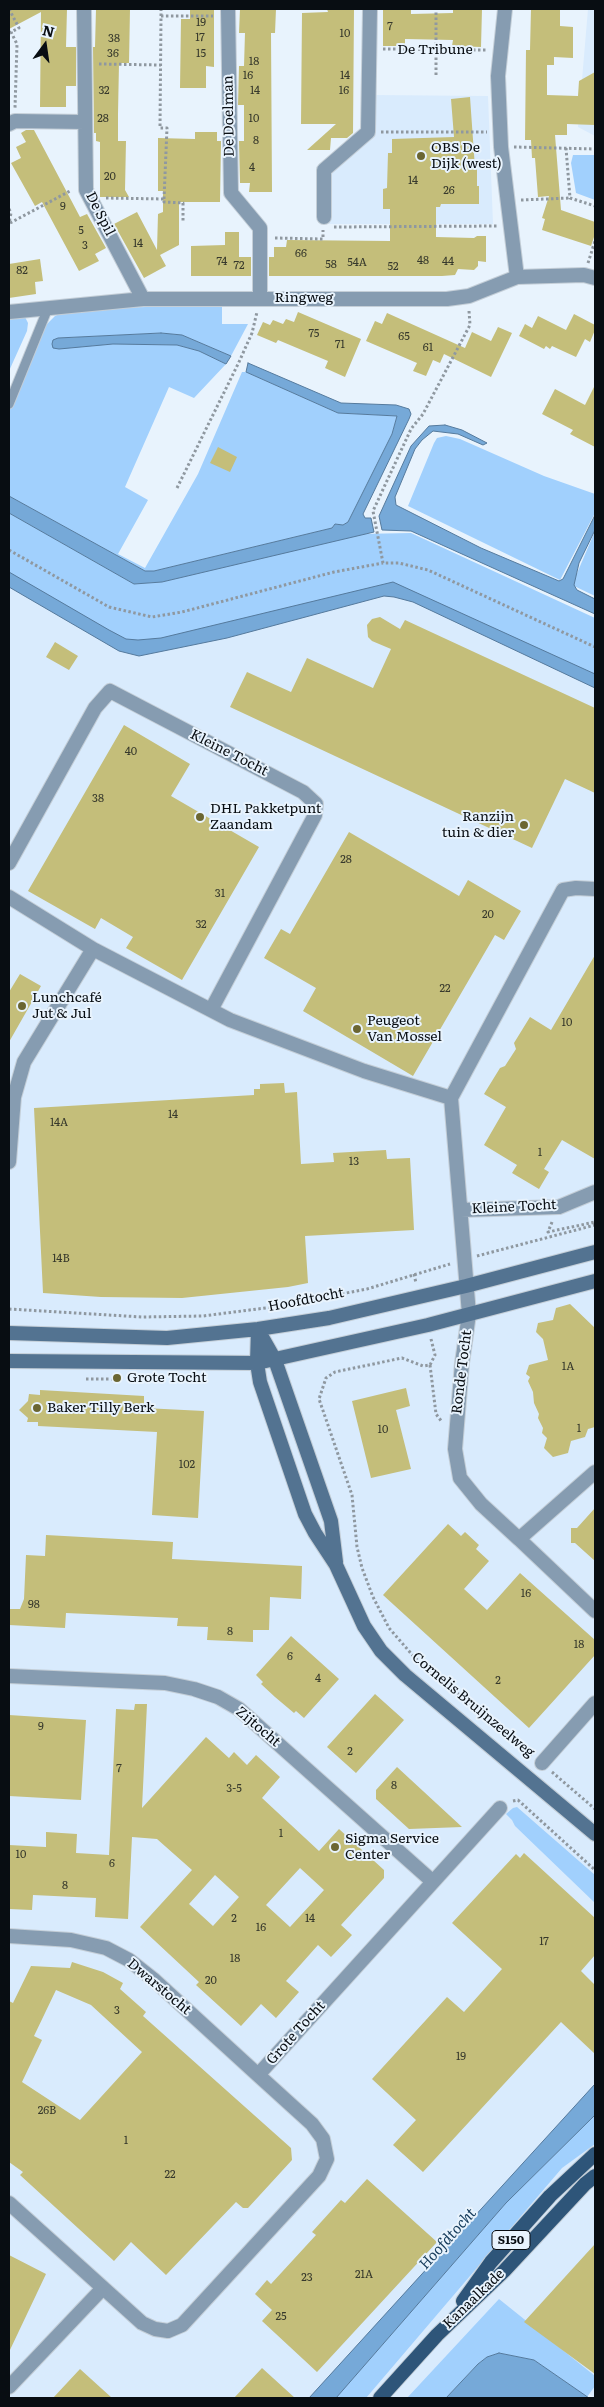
<!DOCTYPE html>
<meta charset="utf-8">
<style>
body{margin:0}
#map{position:relative;width:604px;height:2407px;overflow:hidden;background:#e8f3fd;font-family:Literata,serif}
canvas{display:block}
.frame{position:absolute;inset:0;border:10px solid #080d12;pointer-events:none}
.north{position:absolute;left:20px;top:20px;width:50px;height:50px;-webkit-text-stroke:4px #e8f3fd;paint-order:stroke;rotate:14deg;font-size:14px;font-weight:700;line-height:20px;text-align:center;color:#080d12}
.north::after{content:'';display:block;margin:auto;width:18px;height:22px;background:#080d12;clip-path:polygon(50% 0,100% 100%,50% 72%,0 100%)}
</style>
<div id="map">
<canvas width="604" height="2407"></canvas>
<div class="frame"></div>
<div class="north">N</div>
</div>
<script>
const ctx = document.querySelector('canvas').getContext('2d');
ctx.lineJoin = 'round';
function paint(path, color) { ctx.fillStyle = color; ctx.fill(path, 'evenodd'); }
const poly = rows => new Path2D(rows.map(r => 'M' + r).join(''));
function trace(path, color, width, dash) { ctx.strokeStyle = color; ctx.lineWidth = width; ctx.lineCap = dash ? 'butt' : 'round'; ctx.setLineDash(dash || []); ctx.stroke(path); }
function drawText(font, color, halo, rows, align = 'center') {
  ctx.font = font + ' Literata,serif'; ctx.lineWidth = 4; ctx.setLineDash([]); ctx.textBaseline = 'middle'; ctx.strokeStyle = halo; ctx.fillStyle = color; for (const [text, x, y, turn = 0] of rows) {
    ctx.save(); ctx.translate(x, y); ctx.rotate((+turn || 0) * Math.PI / 180); ctx.textAlign = isNaN(turn) ? turn : align; if (halo) ctx.strokeText(text, 0, 0); ctx.fillText(text, 0, 0); ctx.restore();
  }
}
paint(poly([
 [588,9,595,9,595,136,578,127],
 [373,95,488,96,493,224,328,224,328,177,372,135],
 [9,543,175,617,393,586,595,671,595,2398,495,2324,424,2398,9,2398]
]), '#d9ebfd');
paint(poly([
 [573,155,595,155,595,200,576,193,571,163],
 [222,305,222,324,248,324,231,356,182,335,161,333,58,338,59,348,113,344,177,345,199,351,226,364,194,398,169,387,125,487,148,500,118,554,145,568,198,474,242,372,246,372,338,413,397,416,392,434,348,522,343,525,335,524,332,528,154,571,145,571,9,496,9,409,45,326,55,316,70,309],
 [9,315,24,315,28,323,27,331,9,371],
 [446,436,460,439,544,476,595,494,595,513,560,580,408,506,434,443,437,438],
 [9,513,134,584,162,582,359,534,411,533,595,618,595,679,398,589,132,649,9,580],
 [595,531,595,596,572,585],
 [517,1807,595,1875,595,1903,515,1826,512,1820,506,1814,513,1808],
 [595,2115,595,2144,562,2168,366,2398,336,2398,506,2203],
 [499,2299,595,2376,595,2386,587,2397,534,2360,499,2353,487,2357,478,2364,446,2398,407,2398]
]), '#a1d0fd');
const water = poly([
 [161,333,182,335,231,356,226,364,199,351,177,345,113,344,59,349,53,348,52,344,53,340,58,338,161,333],
 [248,363,341,403,396,405,409,409,411,414,409,419,363,514,365,518,371,518,374,532,162,582,134,584,9,513,9,496,145,571,154,571,332,528,335,524,343,525,348,522,392,434,397,416,338,413,246,372,248,363],
 [445,425,462,430,487,443,483,445,458,434,433,431,422,440,415,449,395,497,396,505,481,548,559,581,563,579,595,515,595,530,579,563,574,585,577,590,595,599,595,614,411,531,382,530,379,516,411,446,429,426,445,425],
 [9,572,109,630,126,639,138,640,161,638,393,582,595,674,595,688,413,602,394,597,384,596,227,638,139,656,119,651,9,587,9,572],
 [595,2084,595,2115,506,2203,336,2398,309,2398,595,2084],
 [499,2353,534,2360,589,2398,446,2398,478,2364,487,2357,499,2353]
]);
paint(water, '#76a9d8');
trace(water, '#557a9d', 1);
paint(poly([
 [9,9,67,9,66,47,76,47,76,86,66,86,66,107,40,107,41,12,9,29],
 [96,9,130,9,129,63,119,63,118,114,118,141,126,141,125,190,129,197,100,197,100,142,96,141,96,133,94,133,93,47,95,47],
 [190,9,214,9,214,67,206,66,206,88,180,88,181,19,190,19],
 [240,9,276,9,275,33,271,33,272,192,249,192,250,183,240,183,239,141,244,141,244,105,238,105,239,66,244,66,245,33,239,33],
 [327,9,354,9,353,133,347,138,331,138,330,150,307,150,336,124,301,124,302,13,328,12],
 [383,9,411,9,411,14,453,13,453,9,482,9,481,47,452,46,453,40,405,39,405,46,383,46],
 [531,9,560,9,560,26,573,27,573,58,554,57,554,65,547,65,547,95,578,96,579,81,595,72,595,125,567,124,567,135,555,135,561,210,595,222,595,234,591,246,542,230,545,219,542,218,549,196,538,197,535,158,532,158,531,140,525,140,526,50,530,50],
 [470,97,475,168,477,168,477,186,479,186,479,204,441,204,440,207,436,207,436,237,474,238,477,236,486,236,486,262,478,261,478,266,474,270,458,269,455,275,442,276,269,276,269,257,274,257,274,247,286,247,287,240,390,241,390,209,383,209,383,189,387,188,388,153,392,153,392,139,454,137,451,99],
 [26,130,34,130,80,217,87,214,106,248,95,254,99,261,79,271,42,202,35,206,11,163,21,158,16,147,26,142,21,133],
 [195,132,217,132,217,141,221,141,220,202,179,202,179,245,160,255,166,266,144,278,114,224,137,212,157,250,158,214,163,212,163,191,158,191,158,138,195,139],
 [225,232,239,232,239,257,251,257,251,276,191,276,191,246,225,245],
 [40,259,43,281,35,282,36,294,9,298,9,264],
 [298,312,361,339,345,377,325,368,328,361,278,340,276,343,257,335,263,322,270,325,273,320,283,324,286,319,294,322],
 [387,313,465,348,472,332,491,341,498,327,512,333,491,377,444,354,440,363,433,360,426,376,413,371,417,363,366,341,375,321,382,324],
 [574,314,595,325,595,330,590,342,585,339,576,357,552,346,550,349,546,346,544,349,519,336,525,324,532,328,538,316,566,330],
 [595,385,595,447,570,434,573,430,542,414,555,389,585,405],
 [218,447,237,457,230,472,210,463],
 [380,617,400,629,405,620,595,708,595,793,565,779,532,848,230,707,247,672,291,692,307,658,373,688,391,649,372,641,368,637,367,625,372,619],
 [55,642,78,656,69,670,46,657],
 [124,725,190,764,171,796,259,847,182,980,126,948,133,937,101,918,95,929,28,891],
 [349,832,459,896,468,880,521,911,504,940,495,935,413,1076,303,1011,316,988,264,958,281,929,290,934],
 [595,955,595,1159,562,1140,544,1169,549,1172,539,1189,512,1173,517,1165,484,1145,506,1107,484,1094,500,1068,505,1066,516,1049,514,1043,530,1017,551,1030],
 [20,974,41,986,9,1042,9,992],
 [284,1083,285,1093,297,1092,301,1164,334,1162,333,1153,386,1150,387,1159,410,1158,414,1230,305,1236,308,1283,288,1287,182,1298,101,1297,43,1293,34,1108,254,1095,254,1089,260,1089,260,1084],
 [570,1304,595,1328,595,1427,588,1429,585,1437,571,1441,568,1453,553,1457,544,1448,547,1438,542,1433,543,1428,538,1418,539,1414,534,1403,533,1392,528,1381,530,1377,526,1374,529,1365,548,1360,543,1339,536,1332,538,1323,553,1320,556,1308],
 [406,1388,410,1406,396,1410,411,1469,371,1478,352,1401],
 [40,1390,144,1396,144,1408,204,1411,198,1518,152,1515,157,1432,38,1426,38,1422,27,1422,28,1418,19,1410,28,1401,29,1394,40,1395],
 [595,1508,595,1561,575,1543,571,1543,571,1528,577,1528],
 [448,1524,461,1536,465,1532,479,1545,476,1549,489,1561,464,1589,487,1610,520,1573,595,1640,595,1655,529,1728,383,1595],
 [46,1535,173,1542,172,1559,302,1566,301,1599,270,1597,269,1630,253,1630,253,1642,207,1640,208,1627,177,1626,178,1618,66,1613,65,1628,9,1625,10,1609,20,1609,24,1599,26,1555,45,1556],
 [291,1636,339,1679,304,1718,296,1711,294,1713,275,1697,261,1684,263,1682,256,1675],
 [375,1694,404,1720,356,1773,327,1747],
 [135,1704,147,1704,142,1808,206,1737,229,1758,234,1752,247,1765,256,1755,280,1777,262,1798,319,1851,339,1829,384,1870,384,1878,341,1925,352,1935,331,1957,318,1945,286,1981,299,1992,276,2018,261,2004,241,2026,196,1985,199,1982,140,1927,192,1870,157,1839,132,1837,128,1919,95,1917,96,1898,33,1895,32,1910,9,1909,9,1845,46,1847,46,1832,77,1834,76,1853,109,1855,116,1709,134,1710],
 [300,1868,324,1890,290,1927,266,1905],
 [215,1875,239,1897,213,1926,189,1904],
 [9,1715,86,1720,81,1800,9,1796],
 [397,1767,462,1827,409,1829,376,1799,376,1790],
 [524,1853,595,1918,595,1955,581,1971,595,1985,595,2054,561,2022,423,2172,393,2145,416,2120,372,2079,447,1997,464,2012,502,1969,452,1923,516,1854,520,1858],
 [72,1962,103,1972,123,1983,120,1989,146,2012,143,2016,291,2148,292,2160,248,2208,243,2208,236,2202,166,2275,131,2242,114,2261,20,2175,23,2172,9,2162,9,2001,13,2003,31,1966,70,1968],
 [56,1990,91,2005,142,2052,80,2120,22,2082,42,2040,34,2036],
 [367,2179,437,2242,317,2372,262,2321,272,2310,255,2294,267,2280,271,2284,316,2235,312,2232,341,2200,345,2203],
 [595,2244,595,2374,524,2322],
 [9,2255,46,2274,9,2352],
 [262,2368,295,2398,234,2398],
 [80,2369,112,2398,53,2398]
]), '#c4be7a');
const service = poly([
 [9,404,48,308]
]);
const pedestrian = poly([
 [324,217,324,170,368,132,370,9]
]);
const minor = poly([
 [84,9,86,190,143,299],
 [228,9,231,193,260,228,260,298],
 [505,9,498,76,501,147,517,277],
 [9,124,15,121,85,122],
 [9,312,143,299,447,299,469,296,517,277,584,275,595,278],
 [9,863,95,708,110,691,303,792,316,804,315,815,211,1010],
 [9,897,93,949,230,1020,364,1071,451,1098],
 [9,1162,14,1097,24,1062,93,949],
 [461,1210,559,1207,595,1192],
 [595,1472,519,1539,595,1611],
 [519,1539,481,1504,460,1478,455,1449,462,1363,469,1314,451,1098,563,890,576,888,595,889],
 [9,1676,165,1683,194,1689,218,1697,239,1709,432,1881],
 [542,1763,595,1703],
 [9,1936,71,1940,106,1948,129,1960,153,1979,258,2075],
 [9,2203,142,2323,155,2329,168,2331,182,2325,319,2176,327,2159,323,2139,312,2124,258,2075,500,1808],
 [9,2387,103,2288]
]);
const secondary = poly([
 [258,1329,257,1363,260,1382,305,1514,315,1533,336,1565,364,1626,381,1651,405,1675,595,1834],
 [258,1330,275,1360,331,1521,336,1562],
 [9,1333,167,1338,258,1329,329,1318,466,1286,595,1252],
 [9,1361,257,1363,428,1325,595,1281]
]);
const primary = poly([
 [463,2301,491,2262,550,2196,595,2154],
 [380,2398,437,2335,504,2271,585,2184,595,2176]
]);
trace(service, '#c4ced7', 11);
trace(pedestrian, '#c4ced7', 16);
trace(minor, '#c4ced7', 16);
trace(secondary, '#c4ced7', 16);
trace(primary, '#c4ced7', 16);
trace(poly([
 [9,9,19,28,11,32,17,44,15,108],
 [161,16,161,9],
 [383,49,486,50],
 [99,64,161,65],
 [436,75,436,9],
 [381,132,487,132],
 [514,147,595,149],
 [566,148,570,198,595,206],
 [106,198,164,199,164,202,183,203,183,221],
 [164,199,167,128,160,128,161,16,213,16],
 [521,200,570,198],
 [9,209,11,213,9,223],
 [10,223,70,191],
 [334,227,497,226],
 [275,238,323,239,323,230],
 [588,263,595,241],
 [469,311,470,325,423,414,411,429,373,511,383,563,399,563,428,570,595,647],
 [177,488,239,362,252,333,257,312],
 [9,550,109,607,152,617,182,612,334,572,383,563],
 [552,1222,548,1232,595,1222],
 [477,1256,595,1225],
 [414,1274,416,1283],
 [9,1309,142,1317,203,1316,273,1307,367,1289,450,1264],
 [431,1339,435,1355,430,1365,423,1366,402,1358,335,1372,326,1378,319,1399,352,1495,357,1547,362,1568,373,1597,389,1628,415,1658,532,1755],
 [430,1365,436,1414,442,1422],
 [86,1379,115,1379],
 [552,1772,595,1809],
 [513,1801,518,1800,595,1870]
]), '#8f98a0', 3, [2.5, 2.5]);
trace(service, '#869cb1', 9);
trace(pedestrian, '#869cb1', 14);
trace(minor, '#869cb1', 14);
trace(secondary, '#537391', 14);
trace(primary, '#2e5579', 14);
for (const [x, y, r, color] of [
 [421,156,5,"#6b6632"],
 [200,817,5,"#6b6632"],
 [524,825,5,"#6b6632"],
 [22,1006,5,"#6b6632"],
 [357,1029,5,"#6b6632"],
 [117,1378,5,"#6b6632"],
 [37,1408,5,"#6b6632"],
 [335,1847,5,"#6b6632"]
]) { const dot = new Path2D(); dot.arc(x, y, r, 0, 2 * Math.PI); ctx.fillStyle = color; ctx.fill(dot); trace(dot, '#e8f3fd', 2); }
drawText('11px', '#37392c', null, [
 ["19",201,23],
 ["7",390,27],
 ["10",345,34],
 ["17",200,38],
 ["38",114,39],
 ["36",113,54],
 ["15",201,54],
 ["18",254,62],
 ["16",248,76],
 ["14",345,76],
 ["32",104,91],
 ["14",255,91],
 ["16",344,91],
 ["28",103,119],
 ["10",254,119],
 ["8",256,141],
 ["4",252,168],
 ["20",110,177],
 ["14",413,181],
 ["26",449,191],
 ["9",63,207],
 ["5",81,231],
 ["14",138,244],
 ["3",85,246],
 ["66",301,254],
 ["48",423,261],
 ["74",222,262],
 ["44",448,262],
 ["54A",357,263],
 ["58",331,265],
 ["72",239,266],
 ["52",393,267],
 ["82",22,271],
 ["75",314,334],
 ["65",404,337],
 ["71",340,345],
 ["61",428,348],
 ["40",131,752],
 ["38",98,799],
 ["28",346,860],
 ["31",220,894],
 ["20",488,915],
 ["32",201,925],
 ["22",445,989],
 ["10",567,1023],
 ["14",173,1115],
 ["14A",59,1123],
 ["1",540,1153],
 ["13",354,1162],
 ["14B",61,1259],
 ["1A",568,1367],
 ["1",579,1429],
 ["10",383,1430],
 ["102",187,1465],
 ["16",526,1594],
 ["98",34,1605],
 ["8",230,1632],
 ["18",579,1645],
 ["6",290,1657],
 ["4",318,1679],
 ["2",498,1681],
 ["9",41,1727],
 ["2",350,1752],
 ["7",119,1769],
 ["8",394,1786],
 ["3-5",234,1789],
 ["1",281,1834],
 ["10",21,1855],
 ["6",112,1864],
 ["8",65,1886],
 ["2",234,1919],
 ["14",310,1919],
 ["16",261,1928],
 ["17",544,1942],
 ["18",235,1959],
 ["20",211,1981],
 ["3",117,2011],
 ["19",461,2057],
 ["26B",47,2111],
 ["1",126,2141],
 ["22",170,2175],
 ["21A",364,2275],
 ["23",307,2278],
 ["25",281,2317]
]);
for (const [x, y, w] of [
 [511,2240,38]
]) { const box = new Path2D(); box.roundRect(x - w / 2, y - 9.5, w, 19, 4); ctx.fillStyle = '#e8f3fd'; ctx.fill(box); trace(box, '#080d12', 1); }
drawText('bold 12px', '#080d12', null, [
 ["S150",511,2240]
]);
drawText('14px', '#080d12', '#e8f3fd', [
 ["De Tribune",435,50],
 ["De Doelman",229,116,-91],
 ["De Spil",100,214,63],
 ["Ringweg",304,298],
 ["Kleine Tocht",229,753,27],
 ["Kleine Tocht",514,1207,-3],
 ["Hoofdtocht",306,1300,-11],
 ["Ronde Tocht",462,1372,-83],
 ["Cornelis Bruijnzeelweg",473,1705,40],
 ["Zijtocht",258,1727,40],
 ["Dwarstocht",159,1987,40],
 ["Grote Tocht",296,2033,-48],
 ["Kanaalkade",474,2299,-44]
]);
drawText('14px', '#080d12', '#e8f3fd', [
 ["OBS De",431,148],
 ["Dijk (west)",431,164],
 ["DHL Pakketpunt",210,809],
 ["Zaandam",210,825],
 ["Ranzijn",514,817,"right"],
 ["tuin & dier",514,833,"right"],
 ["Lunchcafé",32,998],
 ["Jut & Jul",32,1014],
 ["Peugeot",367,1021],
 ["Van Mossel",367,1037],
 ["Grote Tocht",127,1378],
 ["Baker Tilly Berk",47,1408],
 ["Sigma Service",345,1839],
 ["Center",345,1855]
], 'left');
drawText('italic 15px', '#153b5b', '#e8f3fd', [
 ["Hoofdtocht",448,2239,-48]
]);
</script>
